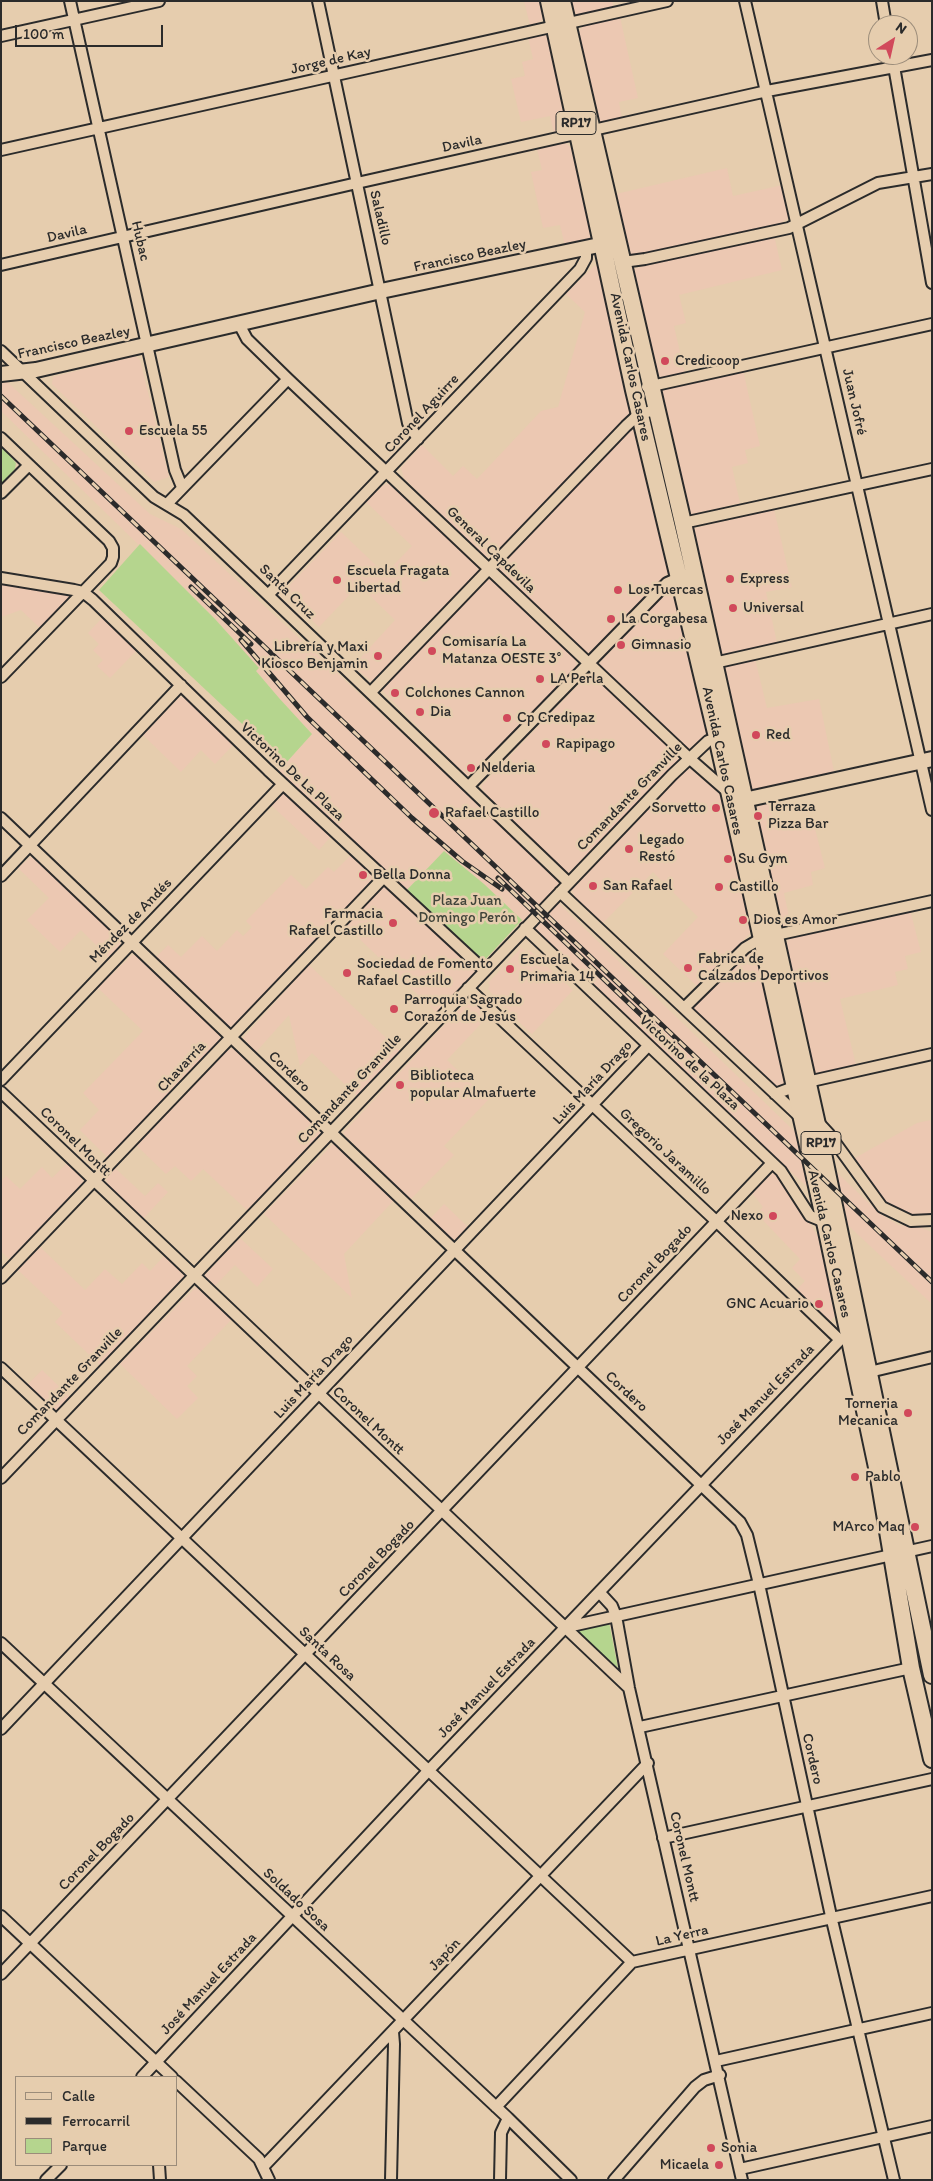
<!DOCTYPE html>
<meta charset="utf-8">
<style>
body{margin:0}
#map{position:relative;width:933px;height:2181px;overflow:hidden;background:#e6cdae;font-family:Itim,sans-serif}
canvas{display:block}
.frame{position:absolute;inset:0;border:2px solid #2b2b2b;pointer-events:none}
.legend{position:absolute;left:15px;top:2076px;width:162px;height:90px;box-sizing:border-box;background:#e6cdae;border:1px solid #9b8c7a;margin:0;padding:6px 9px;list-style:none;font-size:15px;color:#2b2b2b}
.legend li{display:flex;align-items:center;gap:10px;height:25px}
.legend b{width:25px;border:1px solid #9b8c7a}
.north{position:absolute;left:868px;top:15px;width:50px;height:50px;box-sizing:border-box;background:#e6cdae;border:1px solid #9b8c7a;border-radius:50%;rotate:35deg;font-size:14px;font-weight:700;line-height:20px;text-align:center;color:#2b2b2b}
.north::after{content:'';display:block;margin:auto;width:18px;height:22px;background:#d1495b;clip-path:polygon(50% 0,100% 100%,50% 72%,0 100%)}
.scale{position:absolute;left:15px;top:25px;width:148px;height:22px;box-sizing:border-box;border:2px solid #2b2b2b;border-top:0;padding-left:6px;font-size:15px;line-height:18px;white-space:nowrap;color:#2b2b2b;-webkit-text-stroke:4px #e6cdae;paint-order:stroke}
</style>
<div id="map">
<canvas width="933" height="2181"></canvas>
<div class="frame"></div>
<ul class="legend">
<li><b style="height:6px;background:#e6cdae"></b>Calle</li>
<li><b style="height:6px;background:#2b2b2b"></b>Ferrocarril</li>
<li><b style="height:14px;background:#b5d58e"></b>Parque</li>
</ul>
<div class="north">N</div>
<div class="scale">100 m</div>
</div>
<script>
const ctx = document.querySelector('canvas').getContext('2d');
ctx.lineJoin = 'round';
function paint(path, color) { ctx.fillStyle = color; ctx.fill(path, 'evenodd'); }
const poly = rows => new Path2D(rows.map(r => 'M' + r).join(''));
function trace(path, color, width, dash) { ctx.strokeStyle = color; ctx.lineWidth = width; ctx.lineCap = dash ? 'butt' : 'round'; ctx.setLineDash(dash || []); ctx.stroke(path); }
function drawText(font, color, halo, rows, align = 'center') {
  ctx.font = font + ' Itim,sans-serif'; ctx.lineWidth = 5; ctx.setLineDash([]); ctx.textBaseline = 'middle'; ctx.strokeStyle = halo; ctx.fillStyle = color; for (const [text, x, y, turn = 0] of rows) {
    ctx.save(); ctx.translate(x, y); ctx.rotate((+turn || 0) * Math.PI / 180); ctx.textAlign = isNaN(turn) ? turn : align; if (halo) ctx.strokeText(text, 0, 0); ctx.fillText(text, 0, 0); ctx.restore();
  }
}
paint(poly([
 [524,1,543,1,546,15,540,22,530,25],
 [570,1,612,1,614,9,579,17,572,10],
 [620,17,638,98,619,102,622,119,602,124,596,120,577,35,584,25],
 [544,34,551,39,568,125,565,131,554,133,550,116,521,122,511,79,525,76,522,62,533,59,528,37],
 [565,143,576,151,594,234,587,241,565,246,560,225,543,228,531,172,542,170,537,149],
 [727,168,733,196,783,185,789,215,788,218,781,223,640,257,630,254,616,194],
 [774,235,782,270,679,295,686,323,674,326,685,374,661,377,656,373,633,269],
 [594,266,602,267,632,415,494,556,485,557,404,478,401,468,422,445,453,476,463,466,477,479,541,411,558,407,585,312,566,294],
 [135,356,140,360,169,477,154,482,52,384,53,377],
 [743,370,760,446,745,450,748,463,732,467,740,503,693,514,688,512,660,390],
 [1,376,150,514,181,529,562,881,551,896,879,1213,898,1225,922,1228,932,1232,932,1304,484,884,444,852,404,893,278,771,312,734,279,698,256,671,258,668,215,619,1,411],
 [635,429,638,430,670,571,591,652,587,653,498,569,629,431],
 [390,483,474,561,478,569,477,574,377,678,371,681,353,666,395,620,359,585,319,627,286,596,286,589,341,532,385,574,412,546,366,502,382,486],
 [774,509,792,587,766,592,777,643,723,656,719,654,692,529],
 [487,579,494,580,573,655,577,665,575,670,477,773,469,776,464,774,383,691,384,687],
 [1,583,68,593,71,597,41,629,21,610,1,617],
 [670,593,677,595,707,729,705,736,690,751,686,750,598,665,664,595],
 [103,617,137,650,110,678,97,666,103,660,93,650,99,644,88,633],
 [755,659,767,708,819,699,835,776,754,792,750,790,722,671,727,665],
 [589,676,597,678,676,753,679,762,573,872,568,872,562,870,485,793,481,786,585,678],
 [180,697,190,700,235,743,215,764,201,750,181,772,143,735],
 [690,768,724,798,753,930,699,988,663,954,698,917,653,872,602,924,575,898,572,890,682,772],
 [286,792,333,834,319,850,270,804,280,794],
 [769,803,775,830,813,821,825,868,811,872,813,885,784,893,791,926,784,928,781,926,754,812,759,805],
 [353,853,373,872,373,883,234,1027,227,1026,156,957,168,945,181,957,202,936,217,951,237,930,243,936,252,927,246,921,291,875,306,889,328,867,334,872],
 [31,857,37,860,119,939,121,944,108,957,81,930,60,952,27,920,49,898,18,868],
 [384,887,392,889,474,970,475,975,439,1015,346,926],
 [910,910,921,952,905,956,908,969,895,972,898,985,840,999,856,1065,817,1075,808,1070,784,948,789,939],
 [521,948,527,952,529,950,573,990,532,1034,492,997,493,995,488,989,490,985,488,983],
 [749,951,760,956,786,1081,779,1087,770,1084,693,1008,745,953],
 [132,955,139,956,219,1031,221,1040,220,1044,109,1159,80,1130,99,1110,83,1093,143,1031,98,988],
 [309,965,402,1053,359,1098,312,1053,300,1066,289,1015,256,1052,243,1038],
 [469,999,474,1000,490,1014,447,1060,488,1100,444,1146,454,1155,410,1200,343,1133],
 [234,1048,321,1130,320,1139,250,1213,203,1169,191,1181,175,1166,166,1174,137,1146,228,1050],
 [930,1120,932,1131,932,1214,915,1218,891,1207,881,1199,855,1158,917,1123],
 [333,1144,338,1145,395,1199,344,1254,352,1298,264,1214],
 [67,1163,82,1177,84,1186,12,1262,1,1251,1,1181,6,1176,20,1189,42,1167,52,1178],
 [115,1168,145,1196,158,1183,168,1192,142,1220,108,1188,106,1179],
 [773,1173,785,1181,818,1237,837,1314,829,1322,795,1291,805,1281,792,1268,800,1259,757,1214,763,1207,752,1193],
 [444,1204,469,1228,459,1240,450,1239,430,1219],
 [240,1238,273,1269,257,1287,235,1265,213,1288,204,1276],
 [40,1247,85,1290,105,1269,122,1284,142,1263,150,1271,165,1255,186,1277,102,1367,55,1322,63,1313,18,1270],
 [196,1287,232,1319,187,1366,197,1376,187,1386,198,1398,177,1419,120,1364],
 [42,1370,72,1399,63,1409,53,1410,27,1385]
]), '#ecc8b2');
paint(poly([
 [1,446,16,463,15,469,1,484],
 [140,544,215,619,259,668,256,671,279,698,312,734,285,764,99,590],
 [444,851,484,884,522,920,481,964,404,893],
 [609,1622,618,1668,577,1631]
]), '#b5d58e');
const street = poly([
 [70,1,175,470,182,487],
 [318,1,408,423,418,439],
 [745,1,932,810],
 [882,1,886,25],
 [1,36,159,1],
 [892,55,932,283],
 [1,150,667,1],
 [623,262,645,259,789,228,878,183,932,174],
 [1,265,357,183,767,91,932,60],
 [239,324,247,339,288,379,689,758,729,793],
 [1,351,154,497,184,515,268,595,569,883],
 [647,387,932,324],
 [1,438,109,541,113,548,113,557,111,563,1,677],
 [1,493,29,465],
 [167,504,288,379],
 [683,523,932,469],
 [1,578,74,590,83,592,93,600,268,770,484,970],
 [268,595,580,269,586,258,586,248],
 [714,663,932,614],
 [371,692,626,426,639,414,656,410],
 [469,786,667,583,683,576],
 [1,818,740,1522,747,1535,759,1584,831,1916,894,2180],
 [1,876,181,685],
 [560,892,800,1117],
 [525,928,781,1171,810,1216,825,1222],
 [468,988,716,1221,840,1340],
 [684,1008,745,948,762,938,932,901],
 [1,1080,283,784],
 [1,1092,629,1688],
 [775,1094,807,1082,932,1054],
 [817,1121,829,1134,882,1207,911,1221,932,1220],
 [1,1278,384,877],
 [1,1368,632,1962],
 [865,1373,932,1357],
 [1,1478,672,775,708,741,721,737],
 [600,1593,612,1606,616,1616,629,1688,742,2180],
 [567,1627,932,1546],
 [1,1643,508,2118,571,2180],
 [640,1727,911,1668],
 [1,1729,648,1046],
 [663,1838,932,1779],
 [1,1916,172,2077],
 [1,1974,772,1163],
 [716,2061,932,2013],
 [142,2077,429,1770,840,1340,854,1335],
 [176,2081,259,2159,269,2180],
 [496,2107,632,1962,932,1896],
 [159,2165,160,2180],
 [264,2166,648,1763],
 [740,2169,932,2126],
 [46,2180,61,2165],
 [391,2180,394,2044,393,2032],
 [500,2180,501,2133,508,2118],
 [614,2180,695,2087,704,2080,720,2075]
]);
const secondary = poly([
 [1,374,36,370,381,291,604,244,609,249],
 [744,800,932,759]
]);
const primary = poly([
 [549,1,634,390,717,737,825,1222,878,1472,911,1668,932,1759],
 [562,1,683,523,816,1120,932,1675]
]);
trace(street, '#2b2b2b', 14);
trace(secondary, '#2b2b2b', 18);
trace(primary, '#2b2b2b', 20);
trace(street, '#e6cdae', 10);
trace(secondary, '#e6cdae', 14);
trace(primary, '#e6cdae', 16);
const rail = poly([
 [1,396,932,1282],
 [191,587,251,644],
 [241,640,307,717,412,818,462,861,502,889],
 [498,878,659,1032]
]);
trace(rail, '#2b2b2b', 5);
trace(rail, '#e6cdae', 3, [9]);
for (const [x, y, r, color] of [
 [665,361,5,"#d1495b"],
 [129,431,5,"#d1495b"],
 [730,579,5,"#d1495b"],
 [337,580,5,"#d1495b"],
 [618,590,5,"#d1495b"],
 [733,608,5,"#d1495b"],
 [611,619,5,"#d1495b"],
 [621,645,5,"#d1495b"],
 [432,651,5,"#d1495b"],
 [378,656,5,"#d1495b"],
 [540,679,5,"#d1495b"],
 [395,693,5,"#d1495b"],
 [420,712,5,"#d1495b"],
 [507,718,5,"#d1495b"],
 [756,735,5,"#d1495b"],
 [546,744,5,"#d1495b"],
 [471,768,5,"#d1495b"],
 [716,808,5,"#d1495b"],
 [434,813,6,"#d1495b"],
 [758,816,5,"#d1495b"],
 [629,849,5,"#d1495b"],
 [728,859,5,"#d1495b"],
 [363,875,5,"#d1495b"],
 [593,886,5,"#d1495b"],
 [719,887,5,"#d1495b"],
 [743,920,5,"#d1495b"],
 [393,923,5,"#d1495b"],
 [688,968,5,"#d1495b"],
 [510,969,5,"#d1495b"],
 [347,973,5,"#d1495b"],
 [394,1009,5,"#d1495b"],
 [400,1085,5,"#d1495b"],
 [773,1216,5,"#d1495b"],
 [819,1304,5,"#d1495b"],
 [908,1413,5,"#d1495b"],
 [855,1477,5,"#d1495b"],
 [915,1527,5,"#d1495b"],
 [711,2148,5,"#d1495b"],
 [719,2165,5,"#d1495b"]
]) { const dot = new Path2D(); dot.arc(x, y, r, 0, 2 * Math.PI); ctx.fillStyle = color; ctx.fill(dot); trace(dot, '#e6cdae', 2); }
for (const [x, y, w] of [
 [576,123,40],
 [821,1143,40]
]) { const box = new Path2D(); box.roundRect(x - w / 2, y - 11.5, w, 23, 4); ctx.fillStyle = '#e6cdae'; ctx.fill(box); trace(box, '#2b2b2b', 1); }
drawText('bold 14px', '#2b2b2b', null, [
 ["RP17",576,123],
 ["RP17",821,1143]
]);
drawText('15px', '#2b2b2b', '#e6cdae', [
 ["Jorge de Kay",331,61,-13],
 ["Davila",462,144,-12],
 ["Saladillo",380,218,77],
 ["Davila",67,234,-13],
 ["Hubac",140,241,77],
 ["Francisco Beazley",470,256,-12],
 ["Francisco Beazley",74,343,-12],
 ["Avenida Carlos Casares",630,367,78],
 ["Juan Jofré",854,402,77],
 ["Coronel Aguirre",422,414,-47],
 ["General Capdevila",491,550,44],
 ["Santa Cruz",287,592,44],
 ["Avenida Carlos Casares",722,761,78],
 ["Victorino De La Plaza",292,772,43],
 ["Comandante Granville",630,797,-46],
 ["Méndez de Andés",131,921,-46],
 ["Victorino de la Plaza",689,1063,43],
 ["Chavarría",182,1067,-47],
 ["Cordero",289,1072,44],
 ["Luis María Drago",593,1083,-47],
 ["Comandante Granville",350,1089,-47],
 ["Coronel Montt",75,1142,44],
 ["Gregorio Jaramillo",665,1152,43],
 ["Avenida Carlos Casares",829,1244,77],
 ["Coronel Bogado",655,1264,-47],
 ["Luis María Drago",314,1377,-47],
 ["Comandante Granville",70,1382,-46],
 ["Cordero",626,1392,43],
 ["José Manuel Estrada",766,1395,-46],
 ["Coronel Montt",368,1421,43],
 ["Coronel Bogado",377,1559,-46],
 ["Santa Rosa",327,1654,43],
 ["José Manuel Estrada",487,1688,-46],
 ["Cordero",812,1759,77],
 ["Coronel Bogado",97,1852,-46],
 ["Coronel Montt",684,1857,77],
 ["Soldado Sosa",296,1900,43],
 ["La Yerra",682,1936,-13],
 ["Japón",445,1955,-47],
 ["José Manuel Estrada",209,1984,-47]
]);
drawText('15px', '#2b2b2b', '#e6cdae', [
 ["Credicoop",675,361],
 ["Escuela 55",139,431],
 ["Escuela Fragata",347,571],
 ["Libertad",347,588],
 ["Express",740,579],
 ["Los Tuercas",628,590],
 ["Universal",743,608],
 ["La Corgabesa",621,619],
 ["Comisaría La",442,642],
 ["Matanza OESTE 3°",442,659],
 ["Gimnasio",631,645],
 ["Librería y Maxi",368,647,"right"],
 ["Kiosco Benjamin",368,664,"right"],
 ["LA Perla",550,679],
 ["Colchones Cannon",405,693],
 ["Dia",430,712],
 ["Cp Credipaz",517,718],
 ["Red",766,735],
 ["Rapipago",556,744],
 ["Nelderia",481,768],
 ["Terraza",768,807],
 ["Pizza Bar",768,824],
 ["Sorvetto",706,808,"right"],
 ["Rafael Castillo",445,813],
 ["Legado",639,840],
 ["Restó",639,857],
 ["Su Gym",738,859],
 ["Bella Donna",373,875],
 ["San Rafael",603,886],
 ["Castillo",729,887],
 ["Farmacia",383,914,"right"],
 ["Rafael Castillo",383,931,"right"],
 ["Dios es Amor",753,920],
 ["Fabrica de",698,959],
 ["Calzados Deportivos",698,976],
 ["Escuela",520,960],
 ["Primaria 14",520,977],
 ["Sociedad de Fomento",357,964],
 ["Rafael Castillo",357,981],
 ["Parroquia Sagrado",404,1000],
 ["Corazón de Jesús",404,1017],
 ["Biblioteca",410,1076],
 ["popular Almafuerte",410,1093],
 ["Nexo",763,1216,"right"],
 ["GNC Acuario",809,1304,"right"],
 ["Torneria",898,1404,"right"],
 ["Mecanica",898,1421,"right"],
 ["Pablo",865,1477],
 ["MArco Maq",905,1527,"right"],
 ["Sonia",721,2148],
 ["Micaela",709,2165,"right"]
], 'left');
drawText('15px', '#40443a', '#e6cdae', [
 ["Plaza Juan",467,901],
 ["Domingo Perón",467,918]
]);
</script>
